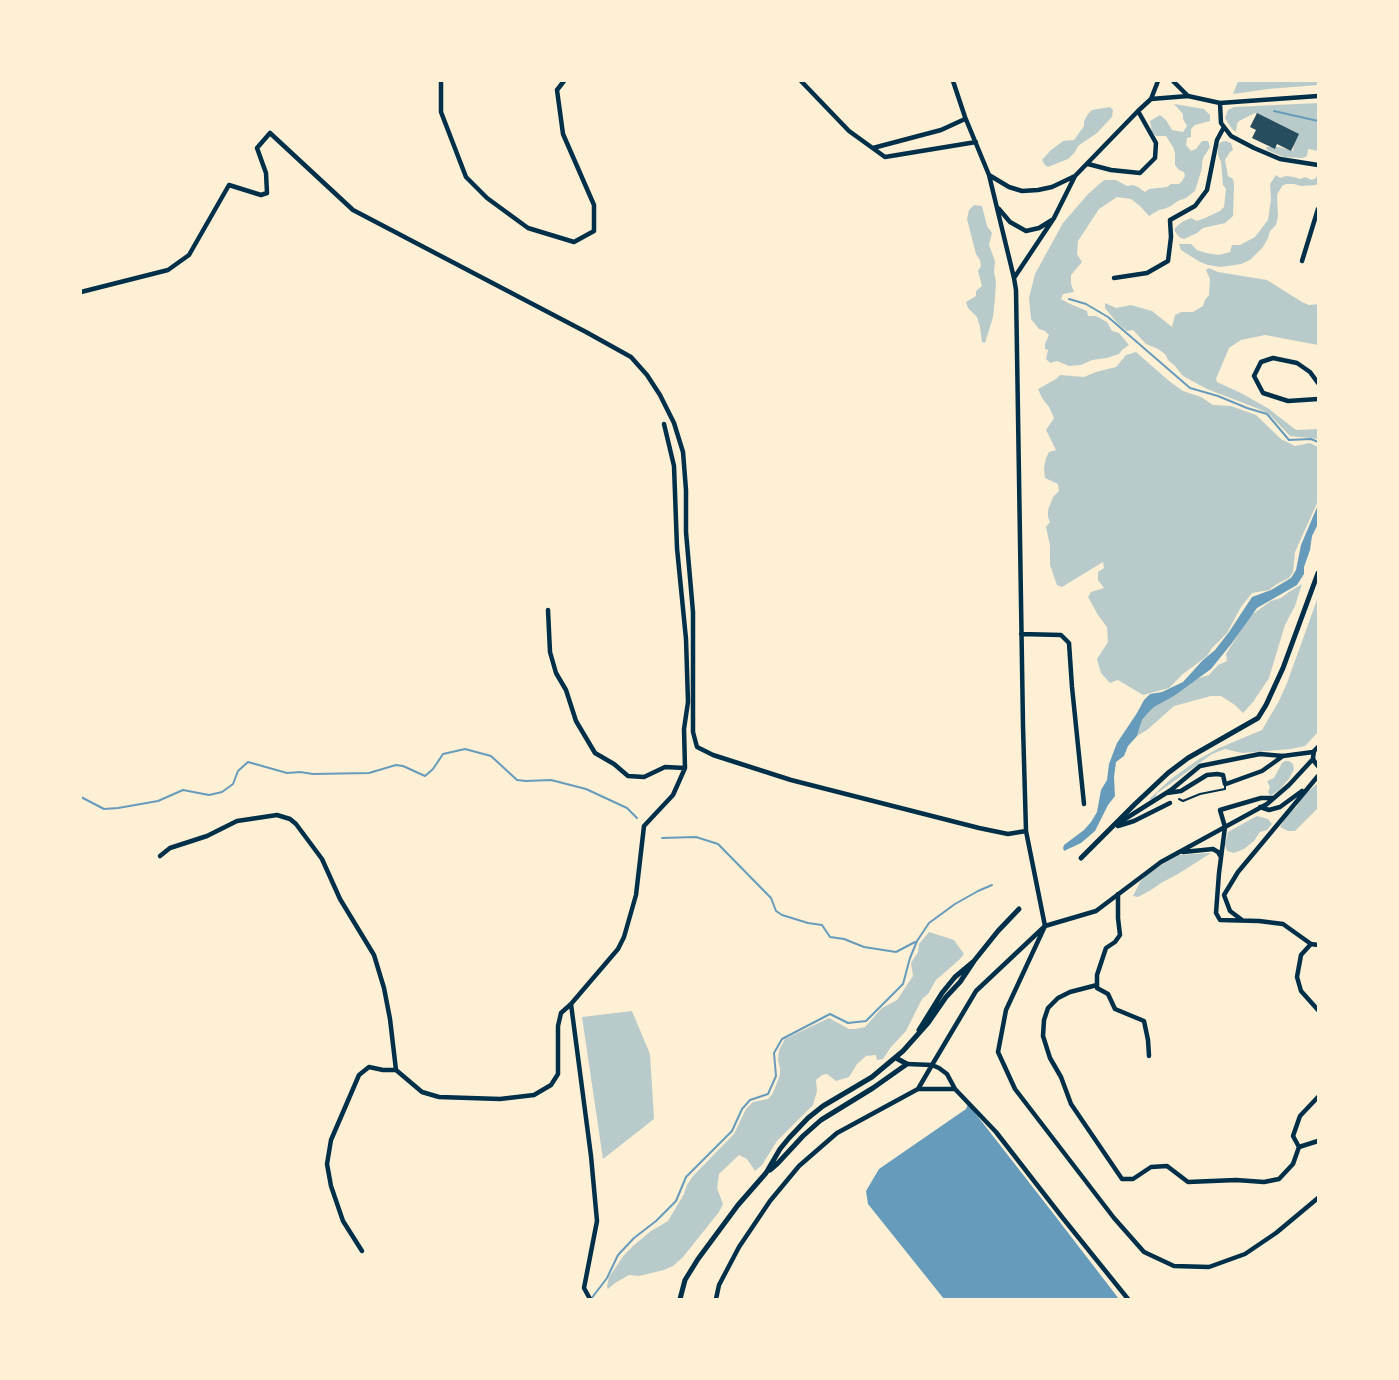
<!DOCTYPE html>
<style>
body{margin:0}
#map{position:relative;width:1399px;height:1380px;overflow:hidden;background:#fdf0d5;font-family:"DM Sans",sans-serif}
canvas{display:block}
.frame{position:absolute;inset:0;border:82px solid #fdf0d5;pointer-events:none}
</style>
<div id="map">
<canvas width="1399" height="1380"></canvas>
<div class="frame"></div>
</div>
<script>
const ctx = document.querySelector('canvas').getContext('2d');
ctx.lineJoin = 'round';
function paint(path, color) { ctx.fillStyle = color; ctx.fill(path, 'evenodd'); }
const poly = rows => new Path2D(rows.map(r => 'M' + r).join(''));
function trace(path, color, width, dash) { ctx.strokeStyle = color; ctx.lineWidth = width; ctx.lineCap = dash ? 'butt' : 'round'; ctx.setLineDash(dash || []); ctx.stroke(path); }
paint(poly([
 [1238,81,1318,81,1318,85,1268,89,1233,94],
 [1318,103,1318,151,1308,149,1307,156,1303,158,1284,157,1267,150,1266,147,1279,147,1293,151,1295,134,1255,113,1239,121,1237,124,1236,132,1232,129,1225,118,1228,110,1234,107],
 [1174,104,1204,109,1210,115,1210,121,1195,125,1191,129,1191,137,1187,138,1186,145,1191,151,1196,149,1202,141,1208,141,1210,147,1203,158,1202,165,1202,168,1195,191,1186,198,1178,201,1171,206,1164,209,1159,210,1149,216,1140,206,1131,199,1117,197,1099,209,1078,241,1077,254,1082,262,1071,275,1071,284,1074,292,1063,294,1061,299,1068,303,1087,311,1088,316,1096,316,1107,322,1112,331,1119,333,1129,345,1122,350,1119,354,1107,358,1092,360,1081,365,1069,366,1057,361,1050,363,1046,359,1048,350,1045,349,1045,344,1049,335,1045,331,1039,329,1031,319,1029,298,1035,274,1063,223,1088,194,1104,180,1116,180,1127,186,1133,185,1138,187,1145,192,1149,189,1167,187,1171,184,1179,184,1182,181,1185,176,1184,172,1179,170,1175,165,1175,153,1173,147,1166,136,1156,136,1152,132,1150,121,1160,115,1166,120,1172,130,1183,132,1187,126,1183,119,1183,114],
 [1110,107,1113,110,1112,117,1097,133,1078,146,1075,152,1068,159,1048,167,1045,165,1042,160,1050,151,1063,141,1074,140,1084,126,1084,121,1088,114,1092,110],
 [1226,141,1231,143,1233,150,1230,152,1225,160,1228,176,1233,179,1234,185,1233,216,1225,223,1203,228,1197,233,1184,239,1179,237,1174,230,1176,227,1182,222,1191,218,1197,221,1205,218,1220,211,1224,207,1226,189,1223,185,1221,162,1218,155,1218,145,1221,142],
 [1318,173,1318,183,1316,185,1301,186,1294,184,1286,184,1282,186,1277,195,1278,216,1276,225,1270,231,1268,238,1263,247,1250,260,1241,264,1228,266,1220,267,1208,265,1200,262,1181,250,1179,244,1191,244,1197,250,1206,253,1219,255,1230,252,1232,245,1240,245,1255,237,1268,220,1271,199,1270,184,1276,175,1280,178,1286,176,1294,177,1300,179,1305,177,1312,180,1316,178],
 [974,205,982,206,987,226,992,233,989,245,995,261,994,272,996,282,995,298,993,317,985,343,982,342,980,327,977,317,968,308,966,302,976,296,976,291,982,286,978,271,981,266,980,260,976,254,967,219,969,210],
 [1209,268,1218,272,1267,280,1302,302,1309,305,1318,304,1318,345,1265,335,1241,340,1229,348,1216,379,1217,382,1243,394,1269,409,1296,430,1318,429,1318,439,1290,436,1269,414,1259,409,1207,389,1183,376,1175,366,1168,360,1165,354,1158,349,1146,344,1133,330,1127,331,1118,324,1105,308,1105,303,1116,308,1131,305,1152,311,1172,327,1175,315,1181,312,1193,312,1203,306,1205,300,1209,295,1210,279,1206,270],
 [1136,352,1169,381,1183,391,1201,397,1213,405,1231,406,1256,415,1281,439,1295,446,1310,443,1318,447,1318,501,1295,552,1293,572,1289,578,1277,584,1269,590,1252,593,1241,607,1227,633,1212,648,1207,656,1183,674,1169,688,1143,695,1118,680,1110,683,1101,673,1097,659,1108,642,1107,627,1098,615,1088,597,1091,592,1104,588,1098,580,1098,572,1104,568,1103,562,1062,587,1057,585,1050,565,1050,545,1046,527,1050,522,1048,517,1048,510,1053,497,1059,491,1058,484,1045,478,1044,468,1046,458,1049,452,1056,450,1046,430,1054,418,1049,407,1042,398,1038,389,1056,379,1060,375,1084,377,1096,372,1116,367,1126,355],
 [1302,584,1295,606,1285,625,1269,678,1253,702,1243,713,1235,705,1221,696,1211,696,1174,706,1147,730,1137,736,1142,720,1154,707,1174,696,1196,679,1209,675,1218,665,1227,661,1226,654,1250,616,1271,601,1281,598,1289,592],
 [1318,597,1318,732,1305,746,1291,749,1242,753,1225,749,1212,754,1156,794,1156,797,1152,800,1149,799,1171,779,1199,759,1219,748,1262,730,1279,701,1287,683],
 [1285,761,1289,761,1293,764,1294,769,1289,779,1279,790,1272,795,1270,795,1268,792,1270,787,1267,781,1274,778,1282,763],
 [1318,783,1318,808,1295,831,1288,831,1280,827,1287,816,1297,806,1303,796],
 [1257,816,1268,819,1272,824,1267,830,1260,832,1254,841,1244,849,1234,853,1227,851,1225,845,1228,832],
 [1208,853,1211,853,1178,874,1161,883,1151,890,1138,897,1133,896,1140,882,1146,875,1166,862,1178,855],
 [929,932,954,940,964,954,959,960,936,980,928,994,922,999,906,1031,891,1047,883,1059,877,1060,876,1055,866,1056,857,1064,849,1077,836,1081,827,1074,822,1075,816,1080,817,1091,813,1105,777,1141,762,1165,755,1171,747,1159,739,1155,719,1174,717,1188,723,1204,719,1212,683,1257,673,1266,664,1270,639,1276,629,1275,615,1283,608,1289,607,1287,609,1277,624,1255,633,1246,651,1231,668,1221,684,1194,687,1185,693,1176,734,1134,746,1109,753,1102,768,1099,773,1093,780,1075,780,1068,778,1060,779,1050,785,1039,829,1018,849,1029,855,1029,865,1027,882,1008,897,1000,913,976,911,963,918,952,919,944],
 [632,1011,650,1054,654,1119,603,1159,582,1017]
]), '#b9caca');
paint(poly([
 [1318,505,1318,524,1312,536,1310,550,1304,567,1304,574,1297,585,1257,608,1232,643,1211,669,1174,696,1154,707,1149,712,1142,720,1137,736,1128,746,1124,756,1116,762,1114,777,1115,796,1108,805,1095,831,1081,843,1064,851,1063,848,1064,845,1084,830,1091,822,1097,812,1101,790,1107,780,1109,764,1117,743,1137,713,1144,700,1150,694,1162,692,1183,682,1202,661,1215,650,1229,632,1252,597,1271,590,1291,578,1296,570,1301,545],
 [968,1104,1049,1208,1119,1299,944,1299,868,1204,866,1191,879,1169,966,1109]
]), '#669bbc');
trace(poly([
 [1274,111,1318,121],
 [1069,299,1086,304,1108,317,1190,388,1218,396,1247,408,1267,414,1289,440,1311,439,1318,442],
 [81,797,104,809,118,808,158,801,183,790,209,795,222,792,233,784,238,771,248,762,287,773,300,772,313,774,369,773,396,765,403,766,425,776,433,769,443,754,465,749,491,756,517,780,526,781,551,780,586,789,627,808,637,818],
 [662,838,696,837,718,844,771,898,776,911,782,915,808,923,822,925,830,937,844,939,864,947,896,952,915,942],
 [591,1299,607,1278,618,1255,634,1238,656,1221,676,1201,686,1177,732,1131,742,1109,750,1100,768,1094,776,1076,774,1053,782,1039,830,1014,848,1023,866,1021,903,984,910,958,917,941,929,923,955,904,978,891,992,885]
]), '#669bbc', 2);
paint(poly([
 [1257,113,1299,134,1291,151,1277,144,1275,149,1252,138,1256,130,1250,127]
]), '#264d5e');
trace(poly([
 [1179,799,1183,801,1200,794,1225,789,1225,784]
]), '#003049', 2);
trace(poly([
 [441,81,441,112,466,177,487,198,528,228,574,242,594,231,594,205,563,134,557,90,564,81],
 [801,81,849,131,885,157,976,142],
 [953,81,965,117,989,175,1014,278,1016,290,1023,726,1026,831,1045,926,1006,1010,998,1052,1015,1089,1114,1218,1144,1252,1174,1266,1209,1267,1245,1254,1276,1233,1318,1198],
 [1173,81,1188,96],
 [1151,99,1188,96,1220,103,1318,96],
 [1220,103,1221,123,1231,136,1254,148,1280,159,1318,165],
 [873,148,941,130,965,119],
 [1088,164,1111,170,1140,173,1155,158,1156,143,1138,111],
 [989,175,1009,187,1022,191,1038,190,1052,187,1075,176],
 [999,209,1010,222,1026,231,1039,228,1052,220],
 [1302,261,1318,209],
 [1014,278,1054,218,1075,176,1138,111,1151,99,1158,81],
 [1114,278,1147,273,1168,261,1171,237,1170,220,1195,206,1207,190,1217,140,1224,127],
 [81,292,168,270,189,255,229,185,261,195,267,193,266,173,257,148,270,133,353,210,586,332,631,357,647,375,660,395,674,423,683,452,686,490,686,532,693,612,693,732,697,747,713,755,791,780,979,828,1008,834,1026,831],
 [1318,383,1310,372,1297,363,1273,358,1261,362,1254,376,1263,393,1288,401,1318,399],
 [548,610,550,652,556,673,566,690,576,721,595,753,614,764,628,776,644,777,665,767,685,768],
 [1021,634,1061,635,1069,643,1072,687,1084,804],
 [1318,747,1314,751,1313,758,1314,761,1318,766],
 [1167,793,1181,791,1207,775,1217,774,1223,775,1225,784,1226,784,1262,771,1283,756],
 [1274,798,1261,798,1220,810,1225,827,1219,873,1216,913,1220,920,1259,921,1283,924,1311,944,1318,945],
 [1260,807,1269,810,1280,807,1302,791],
 [1117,824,1171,790,1200,766,1260,754,1283,756,1313,752],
 [1118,826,1134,821,1170,803],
 [1183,852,1213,849,1218,852,1221,857],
 [160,856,170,848,207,836,237,821,277,815,290,819,296,824,322,859,340,899,374,955,384,988,390,1019,396,1070],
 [1118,894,1118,918,1120,935,1115,942,1106,948,1097,975,1097,988,1108,994,1115,1009,1144,1021,1148,1040,1149,1056],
 [1242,920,1230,911,1224,895,1238,872,1318,776],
 [1311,944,1301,955,1297,977,1301,991,1318,1010],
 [1097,985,1070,992,1058,998,1048,1008,1044,1020,1043,1036,1050,1058,1061,1077,1071,1104,1122,1179,1133,1179,1151,1167,1167,1166,1188,1182,1236,1180,1264,1182,1279,1179,1293,1164,1299,1147,1293,1136,1300,1116,1318,1097],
 [907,1064,932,1065,976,991,1045,926,1096,911,1161,862,1267,804,1289,785,1313,759],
 [918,1089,932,1065,939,1068,947,1074,955,1089,996,1132,1062,1217,1128,1299],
 [1299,1147,1318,1141],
 [362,1251,343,1221,331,1186,327,1164,331,1140,359,1075,369,1067,383,1070,396,1070,422,1092,439,1097,500,1099,534,1095,551,1085,558,1074,558,1026,561,1013,571,1004],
 [590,1299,584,1288,597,1221,591,1156,571,1004,618,949,624,937,636,895,644,826,673,795,685,768,684,729,688,702,686,639,677,548,674,466,664,424],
 [716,1299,719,1285,739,1247,770,1201,799,1166,837,1133,918,1089,955,1089]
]), '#003049', 4.5);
trace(poly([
 [1081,858,1135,804,1168,773,1188,758,1258,718,1266,705,1283,668,1318,573],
 [919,1030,942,993,955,977,973,962],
 [770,1170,778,1163,803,1136,821,1120,873,1088,907,1064,896,1058],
 [680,1299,685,1280,698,1259,738,1205,766,1173,780,1149,789,1138,808,1118,823,1106,872,1077,903,1051,928,1023,946,997,960,982,974,961,998,931,1019,909]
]), '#003049', 5);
</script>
